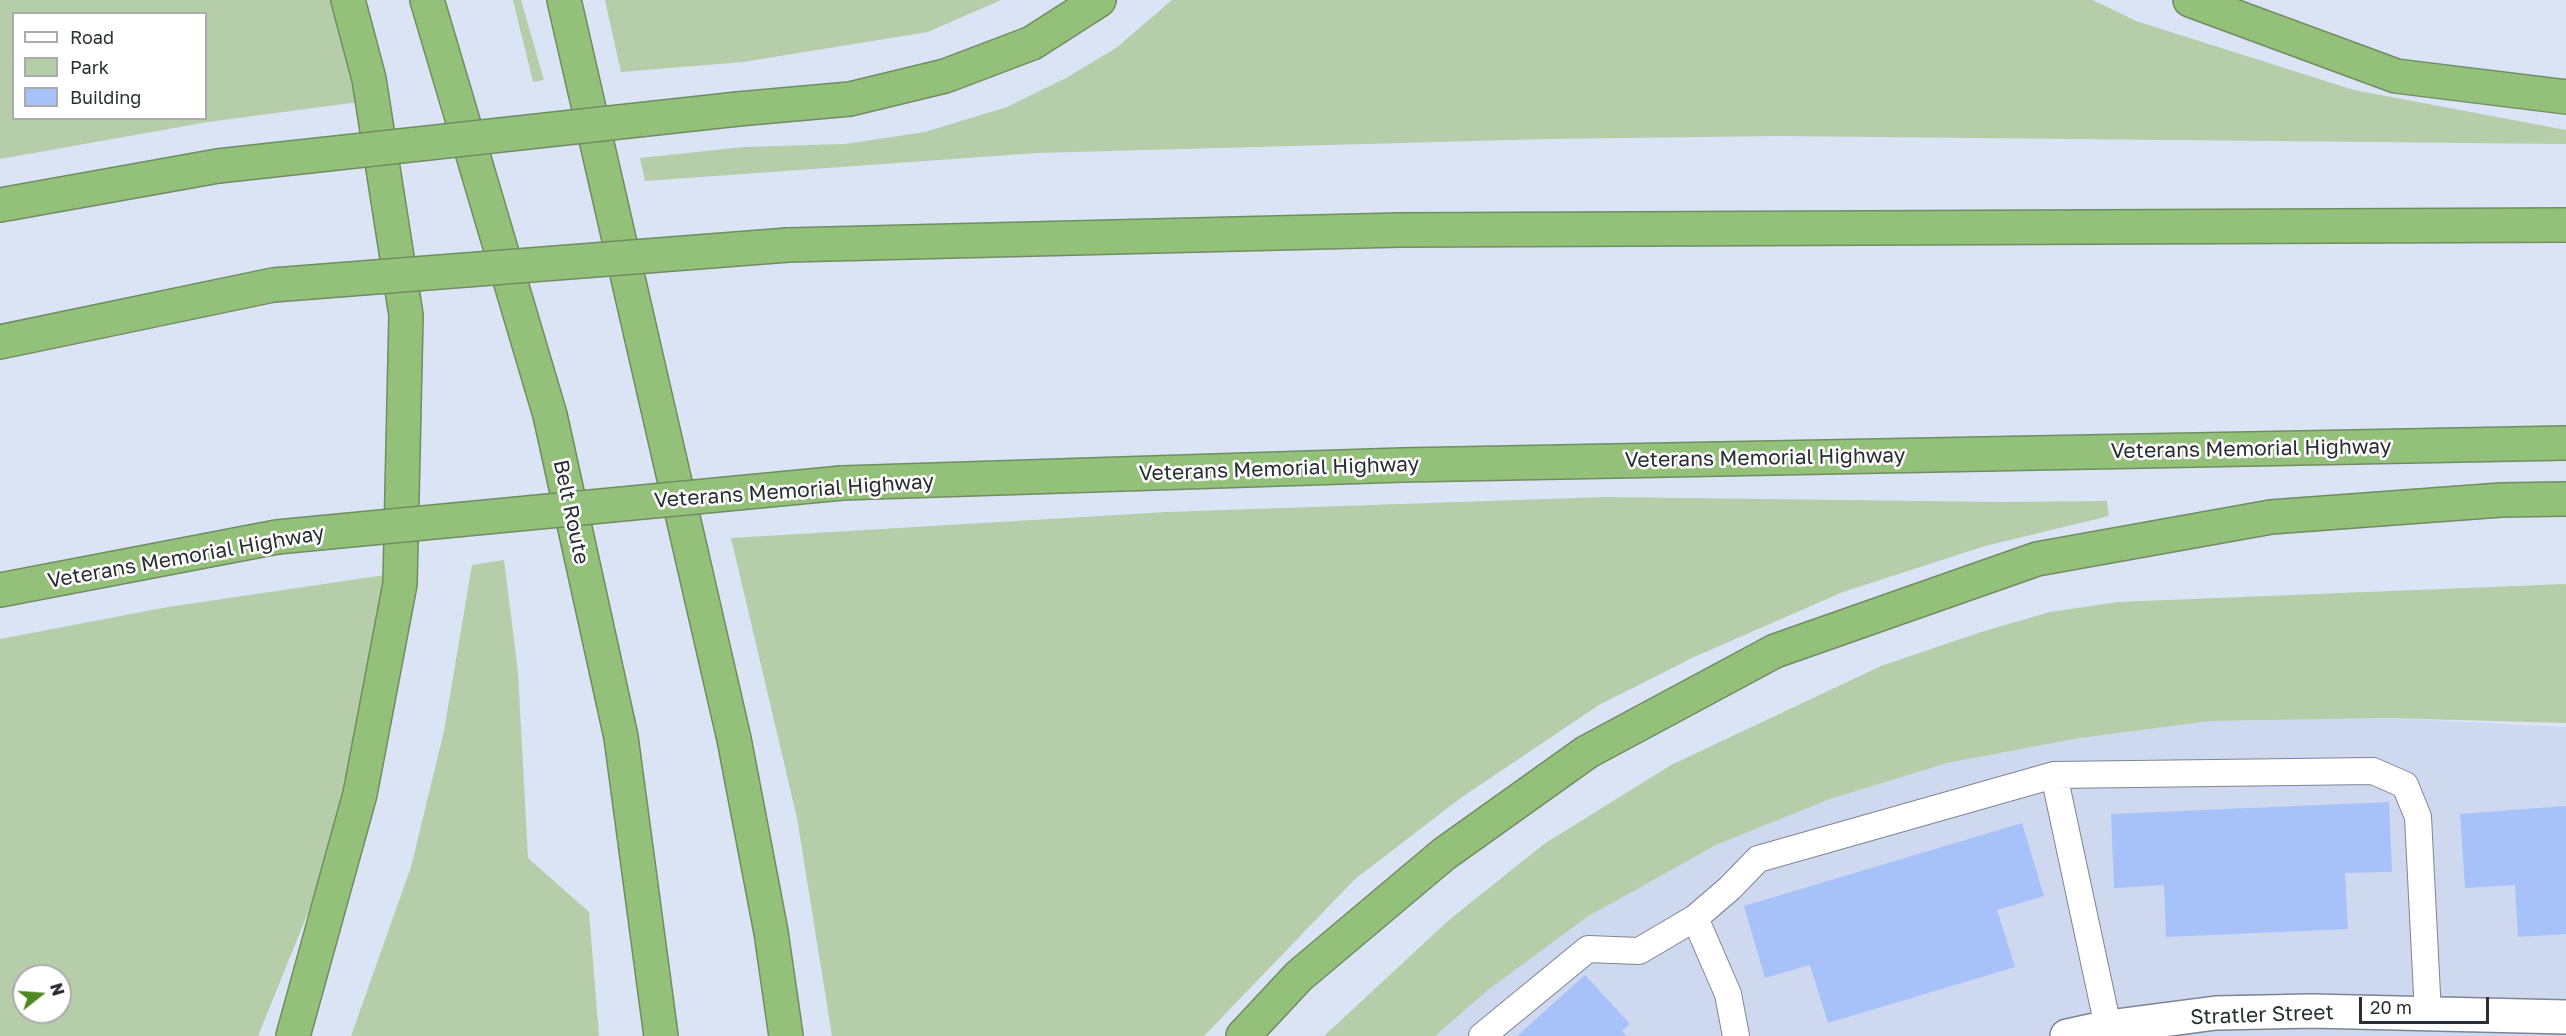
<!DOCTYPE html>
<style>
body{margin:0}
#map{position:relative;width:2566px;height:1036px;overflow:hidden;background:#dbe4f4;font-family:"Golos Text",sans-serif}
canvas{display:block}
.legend{position:absolute;left:12px;top:12px;width:195px;height:108px;box-sizing:border-box;background:#fff;border:2px solid #aaabad;margin:0;padding:8px 10px;list-style:none;font-size:18px;color:#2a2d33}
.legend li{display:flex;align-items:center;gap:12px;height:30px}
.legend b{width:30px;border:2px solid #aaabad}
.north{position:absolute;left:12px;top:964px;width:60px;height:60px;box-sizing:border-box;background:#fff;border:2px solid #aaabad;border-radius:50%;rotate:73deg;font-size:16px;font-weight:700;line-height:24px;text-align:center;color:#2a2d33}
.north::after{content:'';display:block;margin:auto;width:21px;height:27px;background:#508823;clip-path:polygon(50% 0,100% 100%,50% 72%,0 100%)}
.scale{position:absolute;left:2359px;top:997px;width:130px;height:27px;box-sizing:border-box;border:3px solid #2a2d33;border-top:0;padding-left:8px;font-size:18px;line-height:21px;white-space:nowrap;color:#2a2d33;-webkit-text-stroke:4px #fff;paint-order:stroke}
</style>
<div id="map">
<canvas width="2566" height="1036"></canvas>
<ul class="legend">
<li><b style="height:8px;background:#fff"></b>Road</li>
<li><b style="height:16px;background:#b5cda8"></b>Park</li>
<li><b style="height:16px;background:#a7c2f9"></b>Building</li>
</ul>
<div class="north">N</div>
<div class="scale">20 m</div>
</div>
<script>
const ctx = document.querySelector('canvas').getContext('2d');
ctx.lineJoin = 'round';
function paint(path, color) { ctx.fillStyle = color; ctx.fill(path, 'evenodd'); }
const poly = rows => new Path2D(rows.map(r => 'M' + r).join(''));
function trace(path, color, width, dash) { ctx.strokeStyle = color; ctx.lineWidth = width; ctx.lineCap = dash ? 'butt' : 'round'; ctx.setLineDash(dash || []); ctx.stroke(path); }
function drawText(font, color, halo, rows, align = 'center') {
  ctx.font = font + ' "Golos Text",sans-serif'; ctx.lineWidth = 5; ctx.setLineDash([]); ctx.textBaseline = 'middle'; ctx.strokeStyle = halo; ctx.fillStyle = color; for (const [text, x, y, turn = 0] of rows) {
    ctx.save(); ctx.translate(x, y); ctx.rotate((+turn || 0) * Math.PI / 180); ctx.textAlign = isNaN(turn) ? turn : align; if (halo) ctx.strokeText(text, 0, 0); ctx.fillText(text, 0, 0); ctx.restore();
  }
}
paint(poly([
 [2389,718,2566,727,2566,1036,1435,1036,1488,990,1587,917,1716,845,1830,799,1947,763,2080,738,2210,721]
]), '#ced9f0');
paint(poly([
 [0,0,353,0,374,100,208,122,0,159],
 [14,14,206,14,206,118,14,118],
 [513,0,521,0,544,80,533,82],
 [605,0,1001,0,928,32,743,62,621,72],
 [1172,0,2093,0,2136,21,2354,90,2566,130,2566,144,1779,136,1547,139,1037,153,645,181,640,158,744,147,845,144,925,132,1007,107,1066,78,1116,48],
 [1605,497,2002,502,2107,501,2109,516,1985,546,1843,592,1694,657,1599,705,1462,797,1355,879,1204,1036,832,1036,797,818,731,538,1167,512],
 [504,560,518,672,528,858,589,912,599,1036,351,1036,411,867,444,731,472,565],
 [385,575,353,753,312,903,258,1036,0,1036,0,639,168,607],
 [24,976,60,976,60,1012,24,1012],
 [2566,584,2566,723,2389,718,2210,721,2080,738,1947,763,1830,799,1716,845,1587,917,1488,990,1435,1036,1324,1036,1449,920,1544,844,1671,765,1881,666,1981,632,2050,612,2118,602]
]), '#b5cda8');
paint(poly([
 [2389,802,2392,872,2345,873,2348,929,2166,937,2164,885,2114,888,2111,814],
 [2566,806,2566,934,2518,937,2515,885,2465,888,2460,814],
 [2022,823,2044,896,1997,910,2015,967,1828,1023,1810,965,1765,978,1744,906],
 [1585,975,1630,1024,1622,1031,1627,1036,1517,1036]
]), '#a7c2f9');
const service = poly([
 [2054,775,2373,771,2405,785,2418,817,2428,1014],
 [1482,1036,1588,949,1639,951,1695,918],
 [1736,1036,1728,994,1695,918,1730,888,1758,859,2054,775,2108,1027]
]);
const minor = poly([
 [2067,1036,2108,1027,2216,1013,2312,1011,2566,1017]
]);
const motorway = poly([
 [427,0,550,415,621,737,661,1036],
 [564,0,734,739,771,932,786,1036],
 [2190,0,2396,76,2566,97],
 [738,109,850,99,945,76,1032,43,1099,0],
 [0,205,218,166],
 [788,245,1400,230,2566,225],
 [0,342,273,285],
 [842,483,1403,465,2566,443],
 [0,590,277,537],
 [293,1036,360,794,400,584,406,315,369,79,348,0],
 [1243,1036,1299,976,1444,854,1587,752,1775,651,2037,559,2271,517,2501,500,2566,499]
]);
trace(service, '#7d8493', 28);
trace(minor, '#7d8493', 36);
trace(motorway, '#6f8d60', 36);
trace(service, '#fff', 26);
trace(minor, '#fff', 33);
trace(motorway, '#94c179', 33);
const motorwayBridge = poly([
 [218,166,738,109],
 [273,285,788,245],
 [277,537,842,483]
]);
trace(motorwayBridge, '#6f8d60', 36, []);
trace(motorwayBridge, '#94c179', 33);
drawText('21px', '#2a2d33', '#fff', [
 ["Veterans Memorial Highway",2251,449,-1],
 ["Veterans Memorial Highway",1765,458,-1],
 ["Veterans Memorial Highway",1279,469,-2],
 ["Veterans Memorial Highway",794,491,-4],
 ["Belt Route",571,512,78],
 ["Veterans Memorial Highway",186,557,-10],
 ["Stratler Street",2262,1015,-2]
]);
</script>
